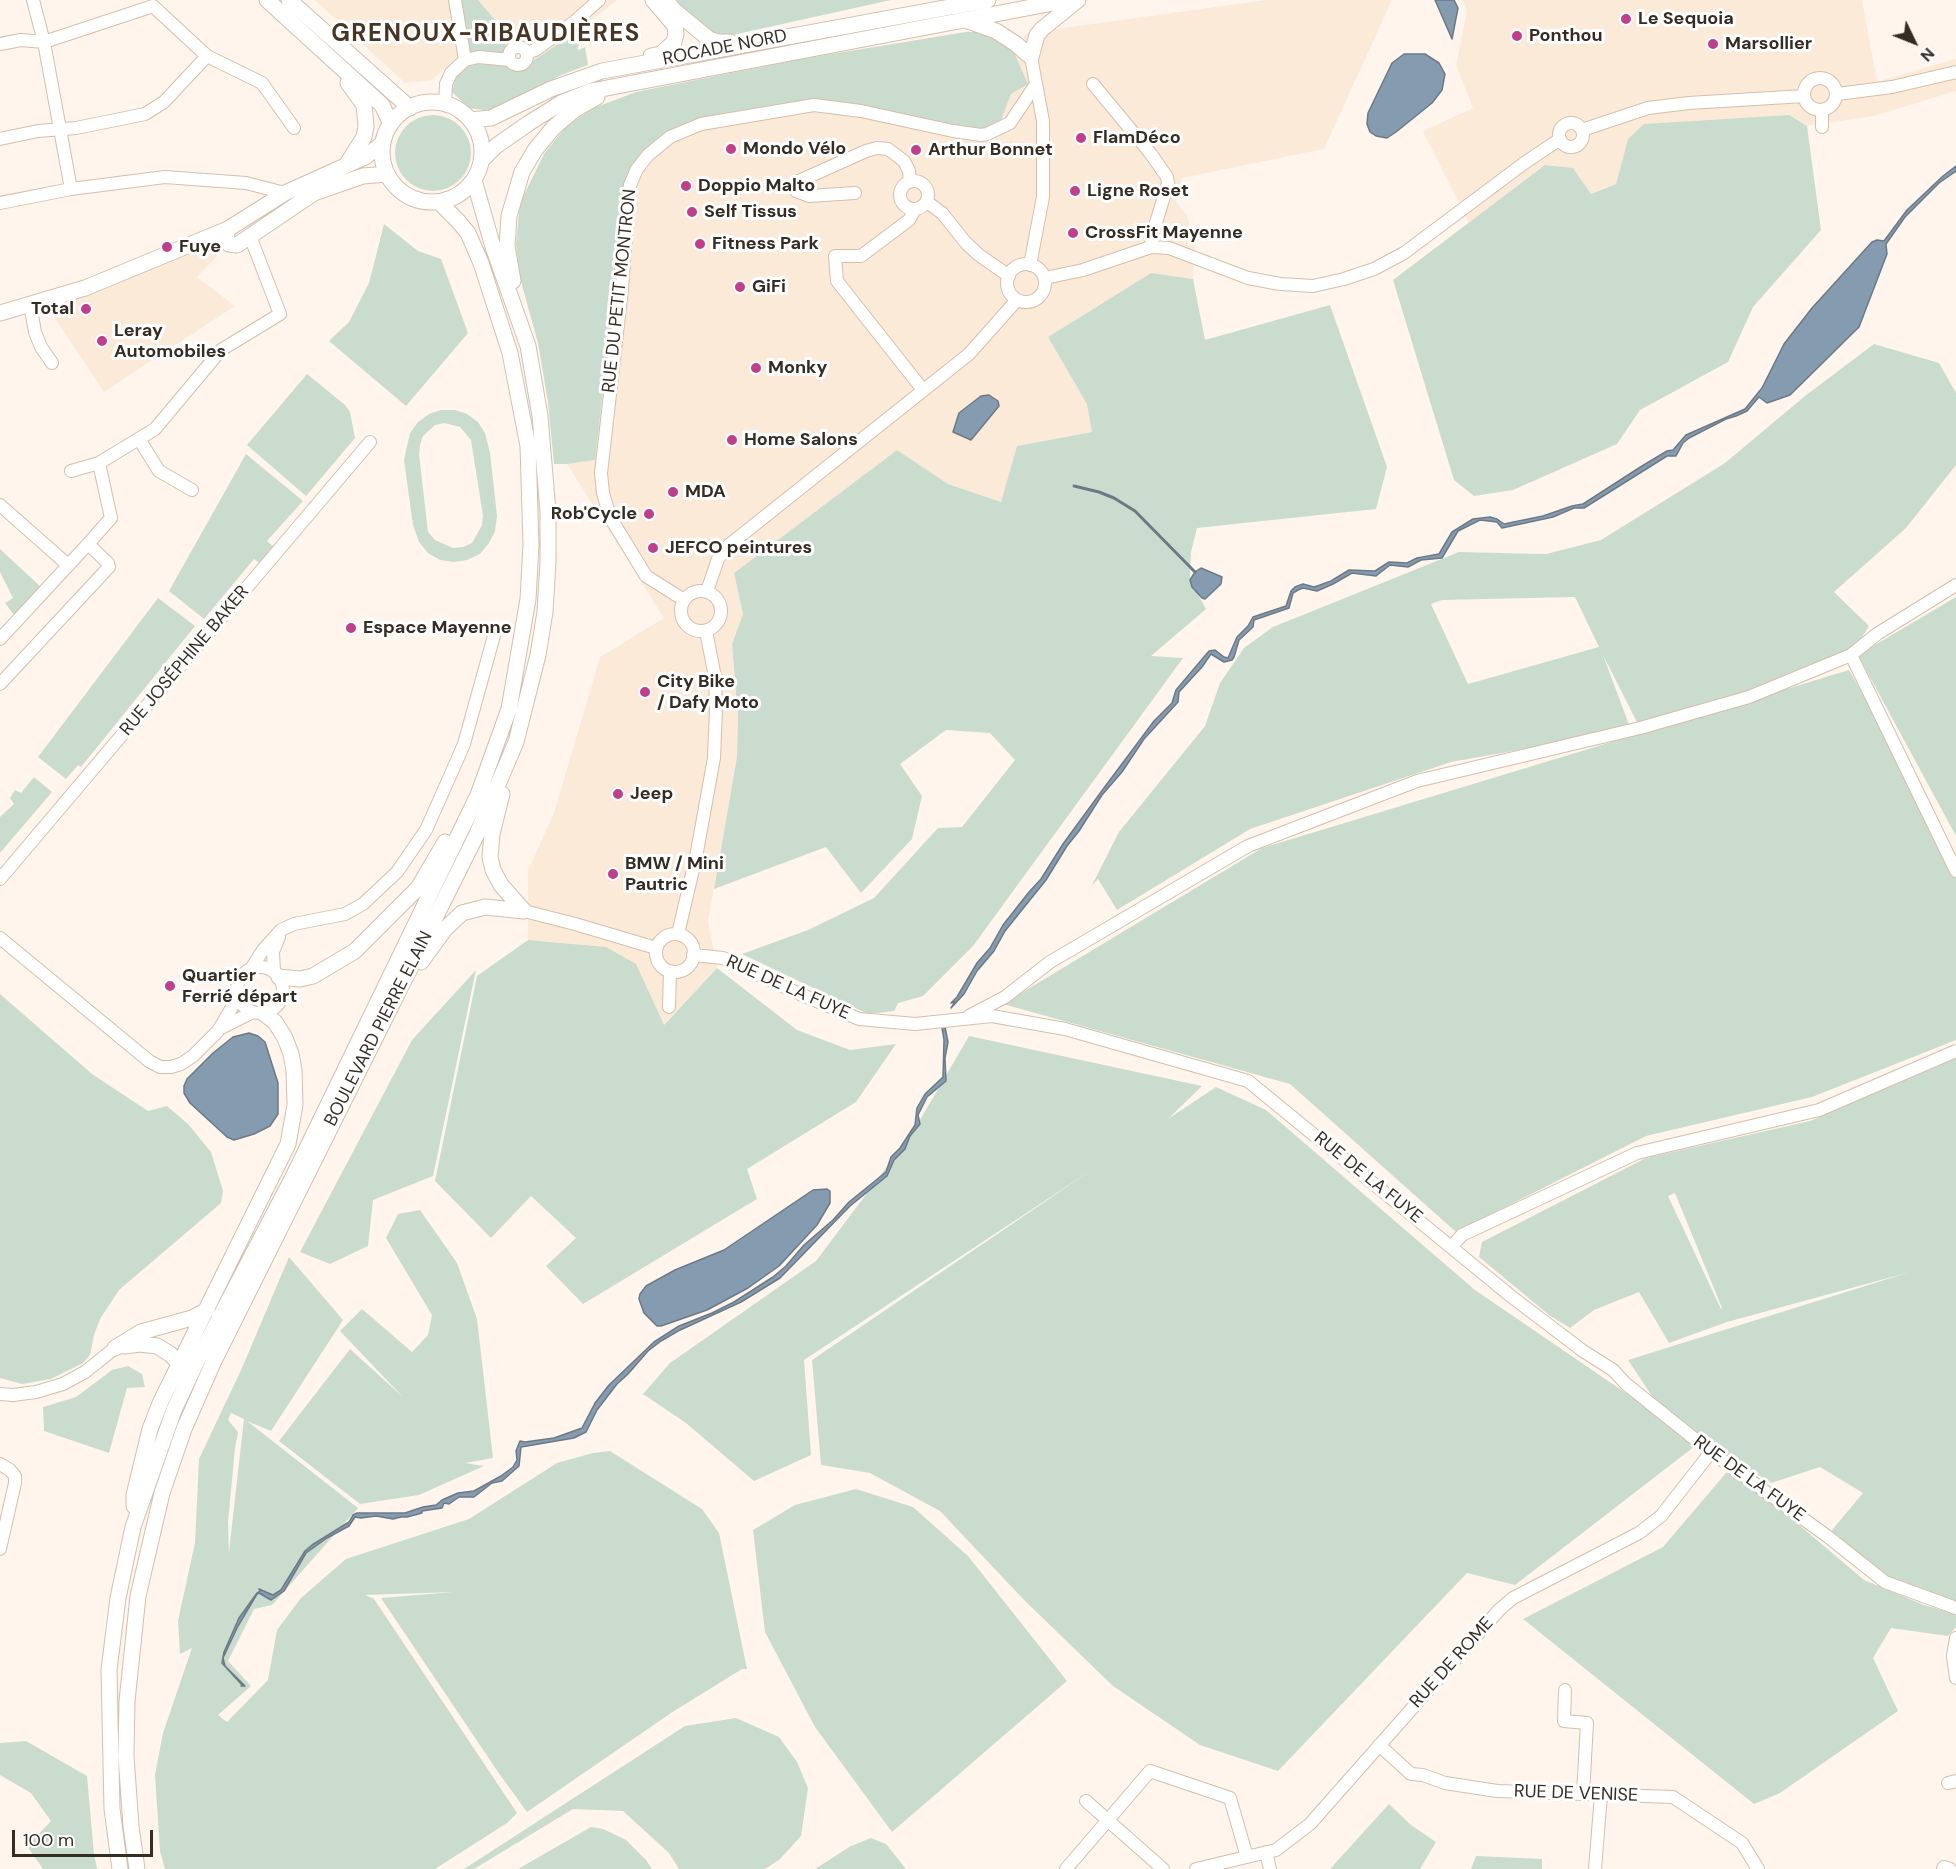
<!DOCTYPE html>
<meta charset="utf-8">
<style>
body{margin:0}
#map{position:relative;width:1956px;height:1869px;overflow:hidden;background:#fff5ec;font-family:"DM Sans",sans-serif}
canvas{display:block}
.north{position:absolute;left:1884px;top:12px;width:60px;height:60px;-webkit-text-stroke:4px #fff;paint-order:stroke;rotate:133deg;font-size:16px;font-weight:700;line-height:24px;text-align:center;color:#352c23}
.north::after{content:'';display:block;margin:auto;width:21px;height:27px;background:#352c23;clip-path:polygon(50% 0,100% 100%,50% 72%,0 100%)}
.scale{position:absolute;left:12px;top:1830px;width:141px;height:27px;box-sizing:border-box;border:3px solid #352c23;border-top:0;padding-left:8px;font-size:18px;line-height:21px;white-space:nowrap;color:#352c23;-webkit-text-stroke:4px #fff;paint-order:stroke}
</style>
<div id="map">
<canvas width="1956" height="1869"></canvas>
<div class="north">N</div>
<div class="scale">100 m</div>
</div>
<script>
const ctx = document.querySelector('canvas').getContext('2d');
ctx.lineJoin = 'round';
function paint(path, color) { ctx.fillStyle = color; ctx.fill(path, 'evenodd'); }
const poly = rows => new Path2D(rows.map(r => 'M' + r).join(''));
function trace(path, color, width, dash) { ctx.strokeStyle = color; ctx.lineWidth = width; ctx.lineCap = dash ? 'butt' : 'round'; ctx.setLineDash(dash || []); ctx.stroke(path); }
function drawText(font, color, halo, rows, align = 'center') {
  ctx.font = font + ' "DM Sans",sans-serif'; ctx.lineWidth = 6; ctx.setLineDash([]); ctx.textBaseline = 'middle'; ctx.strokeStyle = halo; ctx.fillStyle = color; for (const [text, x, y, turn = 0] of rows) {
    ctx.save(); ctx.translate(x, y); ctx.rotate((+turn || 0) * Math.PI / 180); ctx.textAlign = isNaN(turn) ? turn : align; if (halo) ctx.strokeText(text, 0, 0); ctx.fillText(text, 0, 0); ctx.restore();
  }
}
paint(poly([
 [315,0,450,0,460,54,432,80,405,83],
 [478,0,617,0,575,33,531,63],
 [1266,0,1392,0,1324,149,1182,178,1176,202,1187,215,1195,247,1193,279,1151,273,1048,337,1088,404,1092,432,1017,446,1001,502,948,484,897,450,734,573,743,614,732,644,738,716,737,757,708,921,717,968,663,1025,606,947,528,940,528,870,554,813,600,657,664,618,567,464,595,460,626,185,663,137,691,121,804,102,1000,123,1011,94,1013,50,1027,33],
 [1463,0,1862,0,1877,82,1956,59,1956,91,1874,116,1807,126,1789,115,1628,139,1616,184,1590,194,1573,168,1545,165,1469,223,1423,131,1473,108,1456,65,1467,11],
 [219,223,220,253,197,277,235,306,104,392,38,293,96,276]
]), '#fcead9');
paint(poly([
 [459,0,478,0,512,40,506,44,503,57,469,54],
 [670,0,891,0,719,38],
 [966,32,984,32,1013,50,1028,84,1011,94,1000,123,985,130,804,102,691,121,663,137,635,165,622,227,595,460,567,464,554,464,548,402,538,343,520,278,516,244,520,203,544,154,567,125,594,108,636,92,801,59],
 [575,33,582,40,577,48,579,50,585,47,588,65,561,75,502,108,490,111,469,108,452,92,457,73,470,63,503,63,514,68,522,68],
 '395 153a38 38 0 1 1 76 0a38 38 0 1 1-76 0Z',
 [1789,115,1807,126,1821,230,1753,307,1728,362,1640,410,1617,444,1513,490,1474,496,1454,480,1393,280,1545,165,1573,168,1591,194,1616,184,1628,139,1644,124],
 [384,224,418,251,441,259,468,333,406,406,329,341,349,322,369,283],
 [1151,273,1193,279,1205,340,1330,305,1387,467,1376,509,1197,528,1191,552,1190,580,1206,609,1151,656,1183,658,973,946,923,996,898,1003,894,1011,868,1014,742,954,808,930,874,898,938,828,962,827,1015,760,990,733,946,730,900,764,922,796,912,839,861,893,826,847,714,889,737,757,738,716,732,644,743,614,734,573,897,450,948,484,1001,502,1017,446,1092,432,1087,404,1048,337],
 [1874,344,1939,363,1956,393,1956,465,1906,528,1834,592,1869,626,1851,655,1749,697,1640,728,1603,655,1631,730,1451,762,1250,829,1117,910,1098,879,1092,885,1119,832,1205,726,1220,683,1244,648,1273,627,1459,552,1546,554,1601,540,1725,463,1805,396],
 [1575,597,1599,647,1468,684,1431,604,1442,600],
 [307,374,345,405,350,412,355,438,306,496,247,445],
 [441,410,455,410,467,414,478,422,485,433,490,453,497,516,495,531,489,543,480,554,467,560,454,562,440,560,428,553,419,542,413,525,404,460,410,433,418,422,429,414],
 [444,423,460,427,471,440,483,516,482,525,472,543,463,547,453,548,435,540,428,532,419,454,420,445,423,436,435,425],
 [246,454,303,501,267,541,275,548,261,564,254,559,204,619,169,591],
 [0,549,41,587,14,615,5,603,13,598,0,572],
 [1956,597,1956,836,1858,655],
 [158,598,195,626,81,767,78,765,66,779,38,757],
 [1849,670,1956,855,1956,1040,1812,1097,1646,1136,1456,1232,1290,1084,1003,1004,1262,848],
 [34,777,52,792,0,853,0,817,14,804,10,798,15,790,21,793],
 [528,940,606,947,636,964,664,1025,717,968,797,1030,850,1050,896,1044,856,1102,747,1169,757,1199,583,1304,546,1266,576,1238,531,1196,491,1238,435,1181,477,976],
 [476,970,433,1176,373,1200,368,1246,330,1264,300,1252,412,1040],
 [0,994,92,1074,148,1111,167,1106,188,1124,211,1152,223,1191,221,1203,119,1290,100,1319,94,1335,90,1355,83,1363,51,1379,22,1384,0,1378],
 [969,1036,1202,1086,1168,1119,1216,1087,1266,1110,1475,1290,1699,1443,1515,1585,1467,1573,1278,1771,1200,1745,1113,1686,1024,1600,940,1511,870,1473,821,1465,812,1360,1093,1169,804,1360,811,1455,754,1481,686,1423,643,1394,670,1363,816,1261,913,1132],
 [1956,1058,1956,1613,1885,1582,1827,1536,1863,1493,1820,1467,1771,1483,1666,1417,1628,1360,1910,1272,1727,1322,1669,1343,1639,1292,1594,1310,1570,1328,1549,1315,1479,1257,1482,1242,1646,1158,1810,1121],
 [1675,1193,1722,1308,1721,1309,1668,1196],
 [420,1210,457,1263,477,1319,493,1458,465,1463,484,1466,419,1495,360,1504,279,1441,350,1349,403,1397,340,1331,362,1309,412,1352,428,1335,432,1315,386,1238,398,1214],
 [289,1257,343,1320,271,1431,247,1421,358,1508,272,1605,254,1609,228,1661,251,1686,218,1715,227,1722,268,1680,277,1630,301,1598,346,1559,469,1519,557,1463,593,1453,610,1451,702,1509,719,1533,747,1669,742,1669,674,1711,527,1812,498,1772,381,1598,453,1592,365,1595,374,1599,517,1813,507,1823,435,1869,165,1869,160,1851,155,1775,163,1733,192,1648,180,1654,178,1621,195,1543,199,1459,242,1368],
 [231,1413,244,1419,229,1552,228,1522,235,1448,238,1432,228,1420],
 [128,1366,142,1374,145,1387,127,1388,109,1453,44,1431,43,1407,76,1397,112,1370],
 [1731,1467,1864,1580,1924,1605,1956,1614,1956,1627,1948,1636,1891,1628,1873,1658,1898,1711,1780,1793,1754,1804,1523,1619,1663,1547],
 [856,1489,913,1507,968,1556,1067,1681,892,1832,815,1727,765,1632,753,1530,795,1505],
 [736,1718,779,1737,797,1762,808,1788,801,1836,780,1859,765,1869,679,1869,669,1853,623,1811,573,1809,474,1869,464,1869,685,1726],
 [26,1741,87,1776,94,1854,97,1869,43,1869,27,1846,51,1821,31,1793,0,1775,0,1743],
 [1389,1804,1411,1825,1436,1842,1420,1869,1330,1869],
 [591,1827,603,1829,626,1840,646,1860,652,1869,518,1869],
 [871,1838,886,1844,906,1869,815,1869,851,1846],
 [1476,1856,1542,1859,1542,1869,1471,1869]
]), '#cadcce');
const water = poly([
 [1435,0,1454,0,1458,8,1452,39,1435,0],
 [1404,54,1425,54,1439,63,1445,74,1442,90,1432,103,1396,132,1387,138,1376,136,1370,132,1367,124,1368,113,1392,63,1404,54],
 [1956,166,1956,171,1939,183,1905,217,1886,244,1887,254,1859,327,1790,395,1767,403,1759,397,1747,411,1736,416,1726,419,1689,438,1683,443,1676,456,1667,456,1584,508,1574,508,1553,517,1502,528,1497,522,1480,520,1458,531,1442,558,1421,560,1408,567,1390,565,1376,576,1352,573,1333,584,1317,591,1303,588,1298,590,1293,593,1289,608,1254,620,1253,627,1239,640,1234,657,1232,660,1224,662,1211,654,1202,667,1179,692,1178,702,1144,739,1122,772,1102,795,1079,831,1067,846,1046,880,1005,931,994,951,977,971,964,994,951,1008,955,1002,951,1003,957,997,977,963,990,948,1003,925,1029,892,1041,879,1063,844,1101,792,1154,721,1172,703,1176,690,1209,651,1215,650,1224,657,1228,658,1237,637,1248,626,1253,617,1286,606,1291,591,1295,587,1303,584,1314,587,1320,585,1331,581,1349,570,1375,571,1389,562,1407,563,1417,558,1439,554,1452,532,1473,519,1490,517,1497,519,1504,524,1543,516,1572,506,1583,504,1642,466,1667,451,1673,450,1686,435,1745,409,1762,388,1784,344,1812,308,1872,242,1877,240,1884,241,1907,210,1943,176,1956,166],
 [989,395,998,401,999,406,971,440,953,432,959,413,981,396,989,395],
 [1201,568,1222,577,1221,584,1205,599,1202,598,1192,587,1190,580,1195,572,1201,568],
 [945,1027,948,1042,945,1058,946,1081,927,1097,918,1115,920,1124,910,1136,905,1149,894,1160,887,1176,850,1206,780,1278,741,1302,678,1331,661,1341,648,1351,628,1374,617,1384,597,1410,586,1432,574,1438,521,1447,519,1466,502,1481,492,1483,474,1497,459,1497,449,1504,444,1503,442,1508,422,1511,422,1513,407,1517,401,1517,393,1519,376,1516,361,1518,355,1517,349,1526,327,1538,306,1553,284,1591,271,1600,259,1593,257,1594,238,1626,223,1658,225,1666,245,1686,241,1686,242,1685,222,1663,224,1652,239,1618,257,1593,260,1591,259,1589,273,1595,281,1590,305,1551,312,1545,349,1522,353,1515,357,1513,405,1513,423,1507,436,1505,442,1500,458,1493,474,1491,501,1476,513,1467,517,1460,516,1451,520,1441,525,1442,554,1438,582,1428,595,1403,609,1385,654,1342,679,1326,712,1313,734,1302,773,1277,786,1266,804,1245,833,1220,849,1202,886,1172,891,1157,900,1148,915,1125,917,1108,925,1094,943,1077,944,1040,942,1028,945,1027],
 [249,1033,258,1036,265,1042,278,1083,278,1114,270,1126,254,1134,234,1140,227,1137,190,1103,184,1093,184,1086,187,1079,213,1053,233,1037,249,1033],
 [827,1189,830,1191,830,1203,817,1225,779,1266,748,1288,707,1310,661,1326,657,1326,644,1313,639,1299,640,1294,646,1286,675,1270,724,1250,813,1190,827,1189]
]);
paint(water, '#849bb0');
trace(water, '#6c7a86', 1.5);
trace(poly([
 [1074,486,1099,492,1114,498,1135,511,1195,572]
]), '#6c7a86', 3);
const minor = poly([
 [455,0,465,60],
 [0,44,21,40,44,42,71,189],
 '509 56a9 9 0 1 1 18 0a9 9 0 1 1-18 0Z',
 [527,53,535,50,573,23,599,0],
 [207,56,262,83,294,128],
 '1804 94a16 16 0 1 1 32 0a16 16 0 1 1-32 0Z',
 [1093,84,1151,154,1167,177,1168,183,1152,236,1151,247,1169,248,1248,278,1280,284,1313,286,1344,279,1374,269,1404,253,1523,164,1560,139],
 [1837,94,1892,87,1956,72],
 [445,104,446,84,451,73,465,60,479,57,510,60],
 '1559 135a12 12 0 1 1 24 0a12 12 0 1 1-24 0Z',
 [1822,127,1822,110],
 [1582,130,1648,108,1689,103,1804,96],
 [0,139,38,131,76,128,145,114,164,102,207,56,153,6,44,42,33,0],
 '900 195a14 14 0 1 1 28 0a14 14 0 1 1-28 0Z',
 [855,193,809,196,796,191,799,181,866,151,877,148,888,149,904,161,909,171,910,181],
 [927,202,942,213,966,243,979,255,1009,276],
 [0,203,71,189,165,177,246,183,285,193],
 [915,209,909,220,861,256,835,256,837,281,923,390],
 '1007 283a19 19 0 1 1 38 0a19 19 0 1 1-38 0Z',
 [1030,265,1043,197,1043,121,1031,57],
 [1045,278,1083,270,1151,247],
 [30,304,35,332,41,347,52,363],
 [139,439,159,471,192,490],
 [71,471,99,463],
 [0,505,68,565],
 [88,544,111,518,99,463,155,429,221,350,280,314,250,236],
 '681 611a20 20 0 1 1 40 0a20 20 0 1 1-40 0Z',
 [707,591,718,559,729,545,969,354,1017,300],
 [684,600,646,576,610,517,603,493,601,473,622,289,630,185,637,169,648,155,670,137,701,124,814,105,861,111,953,131,981,135,987,134,1010,123,1036,84],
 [0,639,88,544,108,563,109,567,0,684],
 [1851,655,1956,871],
 [0,879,370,442],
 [524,911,575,924,656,948],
 [678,934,696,857,714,758,716,708,715,677,706,631],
 '656 953a19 19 0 1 1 38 0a19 19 0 1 1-38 0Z',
 [0,938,149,1061,160,1067,171,1067,181,1064,193,1056,218,1031,238,997],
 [693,955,723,958,793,991,859,1019,915,1024,992,1016,1065,1029,1248,1081,1512,1297,1583,1351,1613,1370,1626,1384,1711,1452,1827,1536,1885,1582,1956,1608],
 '237 990a23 23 0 1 1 46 0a23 23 0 1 1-46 0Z',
 [251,969,263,950,281,930,294,924,345,914,363,904,397,872,426,830,454,767,464,744,495,632],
 [274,972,273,952,279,937],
 [669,1007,670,971],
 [969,1016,1005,997,1050,962,1248,846,1417,781,1640,728,1749,697,1851,655,1877,634,1956,585],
 [221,1028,253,1012],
 [1452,1246,1462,1235,1637,1153,1819,1110,1956,1051],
 [0,1394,13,1395,36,1392,63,1384,85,1372,115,1348],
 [0,1464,10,1470,15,1476,15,1483,0,1549],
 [1956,1638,1953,1656,1956,1678],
 [1565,1690,1564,1721,1587,1723,1583,1794],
 [1379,1745,1411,1774,1423,1775,1445,1783,1497,1791,1673,1797,1742,1843,1758,1869],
 [1948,1783,1956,1781],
 [1086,1801,1163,1869],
 [1266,1852,1270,1869],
 [1066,1869,1150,1771,1230,1798,1247,1857],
 [1196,1869,1276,1850,1310,1824,1499,1610,1513,1598,1639,1533,1661,1516,1711,1452],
 [1595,1869,1601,1795],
 [1943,1869,1944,1867,1950,1869]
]);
const major = poly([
 [267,0,382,105,391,124],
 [289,0,410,108],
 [666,1,675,11,709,39,718,42,730,42],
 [965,20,996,31,1016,44,1031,57,1037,35,1042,29,1078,0],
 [651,56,661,54,674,42,676,34,675,26,653,0],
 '382 152a50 50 0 1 1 100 0a50 50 0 1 1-100 0Z',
 [470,120,491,118,551,89,602,71,988,0],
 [482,160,496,146,529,123,561,103,591,91,1069,0],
 [347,164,364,137,366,126,364,105,348,83],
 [228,229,226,236,229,244,237,245,314,193,363,176,387,174],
 [513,281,507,246,509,216,522,172,535,150,553,128,574,110,597,97],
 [0,313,85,288,228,229,285,193,365,157,383,143],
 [502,794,492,834,490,857,493,870,501,885,524,911],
 [421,962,445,929,462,913,485,907,524,911],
 [279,977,300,979,313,976,355,951,418,888,445,842],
 [124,1346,140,1344,157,1346,170,1354,180,1364],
 [115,1348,141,1332,192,1318,207,1310],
 [134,1506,134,1495,150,1429,161,1401,288,1144,295,1105,294,1070,291,1054,285,1038,275,1022,263,1013],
 [120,1869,112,1809,109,1670,118,1598,133,1527,174,1410,195,1365,293,1177,478,795,509,709,528,599,531,545,528,446,510,353,481,263,468,233,458,221,439,202],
 [137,1869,131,1826,126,1756,127,1701,138,1596,162,1493,184,1429,213,1363,476,836,516,742,538,655,545,612,548,562,548,512,540,416,528,346,493,247,474,180]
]);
trace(minor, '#d6bea9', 14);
trace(major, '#d6bea9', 17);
trace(minor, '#fff', 12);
trace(major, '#fff', 15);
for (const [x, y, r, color] of [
 [1626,19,6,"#bf3f8b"],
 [1517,36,6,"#bf3f8b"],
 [1713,44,6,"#bf3f8b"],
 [1081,138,6,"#bf3f8b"],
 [731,149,6,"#bf3f8b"],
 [916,150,6,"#bf3f8b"],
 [686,186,6,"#bf3f8b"],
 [1075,191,6,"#bf3f8b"],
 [692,212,6,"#bf3f8b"],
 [1073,233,6,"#bf3f8b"],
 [700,244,6,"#bf3f8b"],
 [167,247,6,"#bf3f8b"],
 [740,287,6,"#bf3f8b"],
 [86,309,6,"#bf3f8b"],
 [102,341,6,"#bf3f8b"],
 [756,368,6,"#bf3f8b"],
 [732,440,6,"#bf3f8b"],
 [673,492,6,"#bf3f8b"],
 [649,514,6,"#bf3f8b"],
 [653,548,6,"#bf3f8b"],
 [351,628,6,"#bf3f8b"],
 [645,692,6,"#bf3f8b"],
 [618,794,6,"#bf3f8b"],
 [613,874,6,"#bf3f8b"],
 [170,986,6,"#bf3f8b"]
]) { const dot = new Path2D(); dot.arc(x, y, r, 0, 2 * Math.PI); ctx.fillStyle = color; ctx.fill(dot); trace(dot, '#fff', 2); }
drawText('bold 18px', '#352c23', '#fff', [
 ["Le Sequoia",1638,19],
 ["Ponthou",1529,36],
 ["Marsollier",1725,44],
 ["FlamDéco",1093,138],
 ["Mondo Vélo",743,149],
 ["Arthur Bonnet",928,150],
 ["Doppio Malto",698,186],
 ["Ligne Roset",1087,191],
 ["Self Tissus",704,212],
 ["CrossFit Mayenne",1085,233],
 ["Fitness Park",712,244],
 ["Fuye",179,247],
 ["GiFi",752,287],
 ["Total",74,309,"right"],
 ["Leray",114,331],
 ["Automobiles",114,352],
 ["Monky",768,368],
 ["Home Salons",744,440],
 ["MDA",685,492],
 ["Rob'Cycle",637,514,"right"],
 ["JEFCO peintures",665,548],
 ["Espace Mayenne",363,628],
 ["City Bike",657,682],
 ["/ Dafy Moto",657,703],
 ["Jeep",630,794],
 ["BMW / Mini",625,864],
 ["Pautric",625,885],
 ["Quartier",182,976],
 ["Ferrié départ",182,997]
], 'left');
drawText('18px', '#352c23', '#fff', [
 ["ROCADE NORD",725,48,-11],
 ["RUE DU PETIT MONTRON",620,291,-84],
 ["RUE JOSÉPHINE BAKER",185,661,-50],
 ["RUE DE LA FUYE",788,988,24],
 ["BOULEVARD PIERRE ELAIN",379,1029,-63],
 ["RUE DE LA FUYE",1368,1178,39],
 ["RUE DE LA FUYE",1749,1479,36],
 ["RUE DE ROME",1452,1663,-48],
 ["RUE DE VENISE",1576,1794,2]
]);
ctx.letterSpacing = '1.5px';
drawText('bold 24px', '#483523', '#fff', [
 ["GRENOUX-RIBAUDIÈRES",486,35]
]);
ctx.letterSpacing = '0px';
</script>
